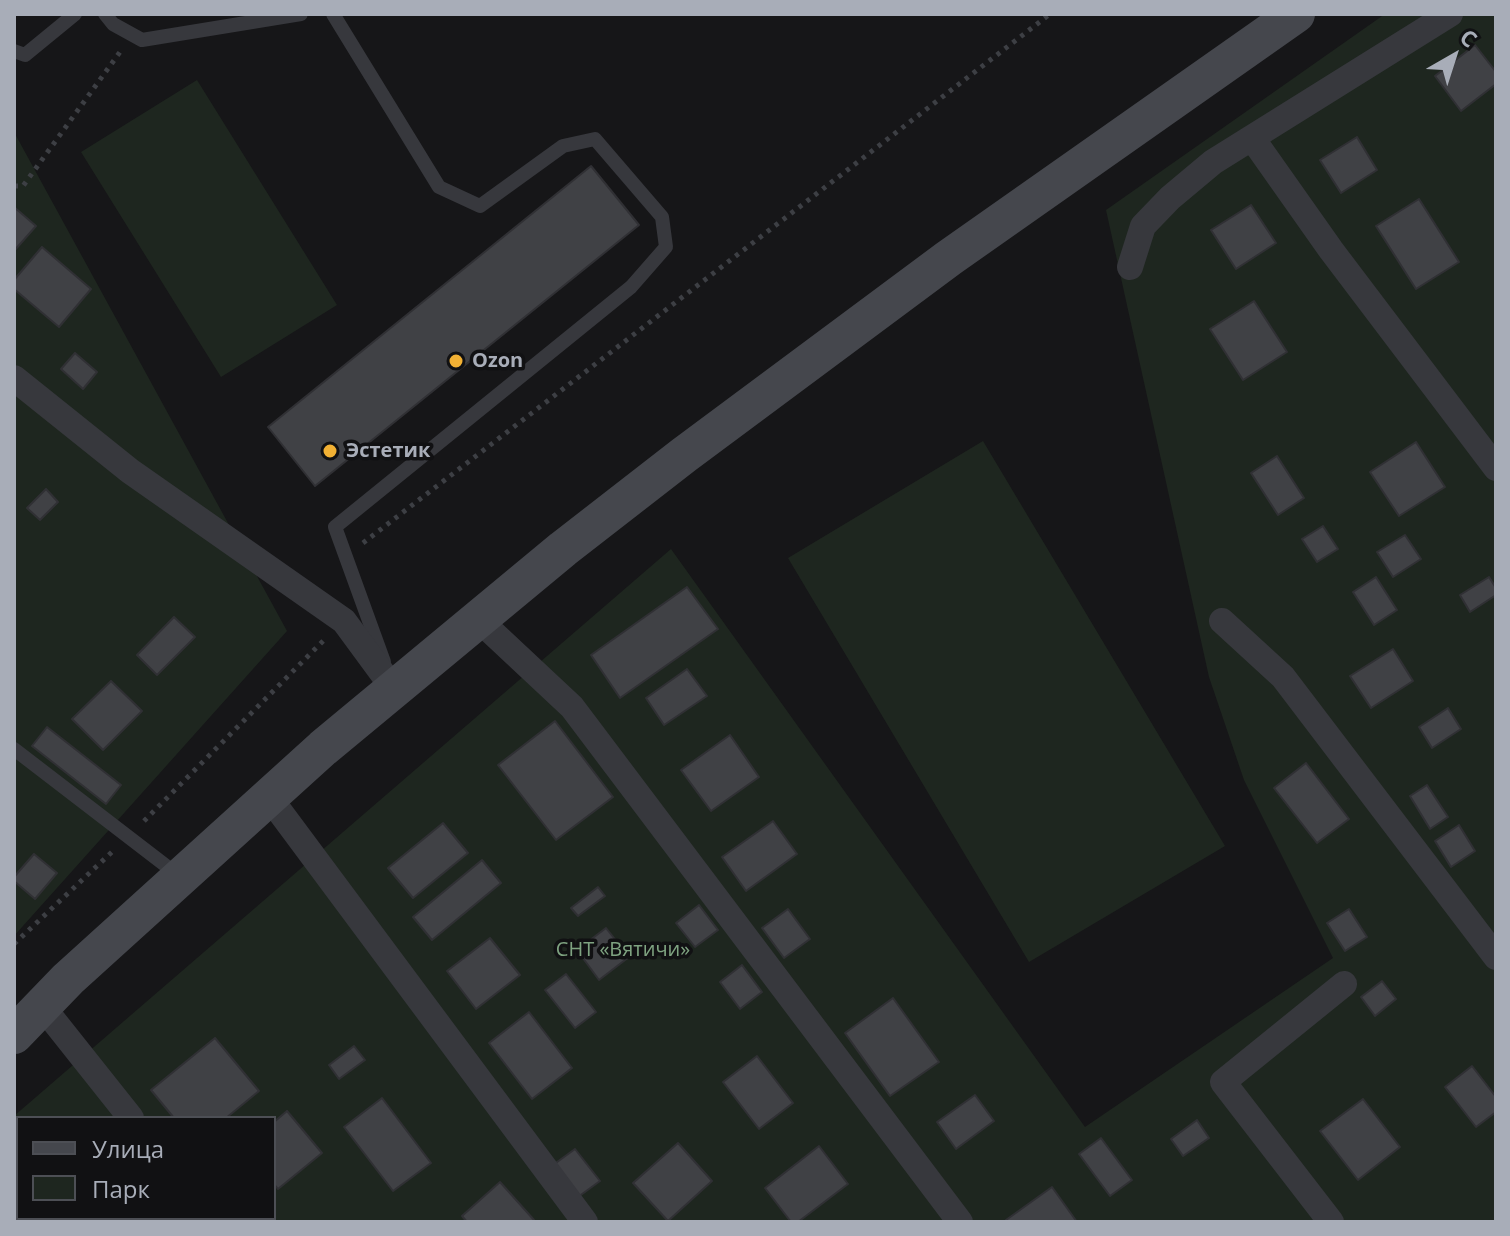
<!DOCTYPE html>
<meta charset="utf-8">
<style>
body{margin:0}
#map{position:relative;width:1510px;height:1236px;overflow:hidden;background:#161618;font-family:"Open Sans",sans-serif}
canvas{display:block}
.frame{position:absolute;inset:0;border:16px solid #a8adb8;pointer-events:none}
.legend{position:absolute;left:16px;top:1116px;width:260px;height:104px;box-sizing:border-box;background:#111113;border:2px solid #4d4f55;margin:0;padding:10px 14px;list-style:none;font-size:24px;color:#a8adb8}
.legend li{display:flex;align-items:center;gap:16px;height:40px}
.legend b{width:40px;border:2px solid #4d4f55}
.north{position:absolute;left:1414px;top:16px;width:80px;height:80px;-webkit-text-stroke:6px #111113;paint-order:stroke;rotate:39deg;font-size:22px;font-weight:700;line-height:32px;text-align:center;color:#a8adb8}
.north::after{content:'';display:block;margin:auto;width:28px;height:36px;background:#a8adb8;clip-path:polygon(50% 0,100% 100%,50% 72%,0 100%)}
</style>
<div id="map">
<canvas width="1510" height="1236"></canvas>
<div class="frame"></div>
<ul class="legend">
<li><b style="height:10px;background:#45474d"></b>Улица</li>
<li><b style="height:22px;background:#1e261f"></b>Парк</li>
</ul>
<div class="north">С</div>
</div>
<script>
const ctx = document.querySelector('canvas').getContext('2d');
ctx.lineJoin = 'round';
function paint(path, color) { ctx.fillStyle = color; ctx.fill(path, 'evenodd'); }
const poly = rows => new Path2D(rows.map(r => 'M' + r).join(''));
function trace(path, color, width, dash) { ctx.strokeStyle = color; ctx.lineWidth = width; ctx.lineCap = dash ? 'butt' : 'round'; ctx.setLineDash(dash || []); ctx.stroke(path); }
function drawText(font, color, halo, rows, align = 'center') {
  ctx.font = font + ' "Open Sans",sans-serif'; ctx.lineWidth = 7; ctx.setLineDash([]); ctx.textBaseline = 'middle'; ctx.strokeStyle = halo; ctx.fillStyle = color; for (const [text, x, y, turn = 0] of rows) {
    ctx.save(); ctx.translate(x, y); ctx.rotate((+turn || 0) * Math.PI / 180); ctx.textAlign = isNaN(turn) ? turn : align; if (halo) ctx.strokeText(text, 0, 0); ctx.fillText(text, 0, 0); ctx.restore();
  }
}
paint(poly([
 [1385,14,1496,14,1496,1222,14,1222,14,1116,671,549,1085,1127,1333,958,1244,780,1209,677,1106,210],
 [18,1118,274,1118,274,1218,18,1218],
 [197,80,337,305,221,377,81,152],
 [14,132,287,631,14,936],
 [983,441,1225,846,1029,962,788,558]
]), '#1e261f');
const building = poly([
 [1475,45,1496,72,1496,84,1461,111,1435,76,1475,45],
 [1357,137,1377,170,1341,193,1320,160,1357,137],
 [591,166,639,225,315,486,268,427,591,166],
 [1419,199,1459,262,1416,289,1376,226,1419,199],
 [1251,205,1276,243,1236,269,1211,230,1251,205],
 [14,207,36,226,14,251,14,207],
 [42,247,91,289,59,327,14,289,14,280,42,247],
 [1254,301,1287,352,1243,380,1210,329,1254,301],
 [75,353,97,372,83,389,61,369,75,353],
 [1416,442,1445,487,1399,516,1370,472,1416,442],
 [1277,456,1304,498,1278,515,1251,473,1277,456],
 [46,489,58,502,40,520,27,508,46,489],
 [1323,526,1338,549,1317,562,1302,539,1323,526],
 [1405,535,1421,559,1393,577,1377,552,1405,535],
 [1376,577,1397,610,1374,625,1353,592,1376,577],
 [1489,577,1496,588,1496,595,1470,612,1460,595,1489,577],
 [687,587,718,629,620,698,591,655,687,587],
 [174,617,195,637,157,675,137,655,174,617],
 [1393,649,1413,681,1371,708,1350,676,1393,649],
 [687,669,707,696,664,725,646,698,687,669],
 [111,681,142,711,103,750,72,719,111,681],
 [1448,708,1461,729,1432,748,1419,727,1448,708],
 [555,721,613,797,556,840,498,765,555,721],
 [47,727,121,785,106,804,32,746,47,727],
 [730,735,759,777,711,811,681,770,730,735],
 [1306,763,1349,819,1317,843,1274,788,1306,763],
 [1427,785,1448,817,1430,829,1410,796,1427,785],
 [773,821,797,854,746,891,722,857,773,821],
 [443,823,468,853,413,898,388,868,443,823],
 [1459,825,1475,851,1451,867,1435,841,1459,825],
 [34,854,57,873,35,899,14,881,14,877,34,854],
 [482,860,501,883,432,940,413,917,482,860],
 [598,887,605,896,578,916,571,908,598,887],
 [699,905,718,930,695,947,676,923,699,905],
 [788,909,810,939,784,958,762,928,788,909],
 [1349,909,1367,937,1345,951,1327,923,1349,909],
 [606,928,629,957,599,980,577,950,606,928],
 [490,938,520,975,476,1009,447,971,490,938],
 [742,965,762,992,740,1009,720,982,742,965],
 [566,974,596,1012,575,1028,545,990,566,974],
 [1382,981,1396,999,1375,1016,1361,997,1382,981],
 [893,998,939,1062,890,1096,845,1033,893,998],
 [529,1012,572,1068,532,1099,489,1043,529,1012],
 [215,1038,259,1091,226,1118,174,1118,151,1090,215,1038],
 [354,1046,365,1060,339,1079,329,1065,354,1046],
 [757,1056,793,1103,759,1129,723,1082,757,1056],
 [1472,1066,1496,1097,1496,1112,1476,1127,1445,1087,1472,1066],
 [975,1095,994,1121,956,1149,937,1122,975,1095],
 [382,1098,431,1163,393,1191,344,1127,382,1098],
 [1363,1099,1400,1147,1358,1180,1320,1131,1363,1099],
 [287,1111,322,1153,278,1189,274,1184,274,1122,287,1111],
 [1197,1120,1209,1138,1183,1156,1171,1139,1197,1120],
 [1101,1138,1132,1180,1110,1196,1079,1154,1101,1138],
 [678,1143,712,1181,668,1221,633,1183,678,1143],
 [819,1146,848,1184,798,1222,791,1222,765,1188,819,1146],
 [575,1149,600,1181,578,1197,553,1165,575,1149],
 [500,1182,534,1220,532,1222,467,1222,462,1216,500,1182],
 [1052,1187,1077,1222,1008,1222,1006,1220,1052,1187]
]);
paint(building, '#404145');
trace(building, '#303034', 2);
trace(poly([
 [14,186,23,186,120,52],
 [363,543,1050,14],
 [144,821,326,638],
 [14,944,114,850]
]), '#3d3f44', 5, [4, 6]);
trace(poly([
 [105,14,113,24,142,40,301,14],
 [333,14,439,187,480,206,563,146,595,139,662,217,666,247,631,287,335,527,384,662],
 [14,51,25,55,75,14],
 [14,749,178,875]
]), '#37383d', 14);
trace(poly([
 [1252,138,1331,250,1496,468],
 [1130,267,1143,226,1170,198,1213,162,1450,14],
 [14,378,130,471,344,621,394,689],
 [478,619,572,707,960,1222],
 [1222,621,1283,677,1496,957],
 [269,797,585,1222],
 [42,1006,131,1118],
 [211,1218,214,1222],
 [1331,1222,1223,1082,1344,984]
]), '#37383d', 26);
trace(poly([
 [14,1035,68,979,323,748,563,549,684,455,949,258,1296,14]
]), '#45474d', 38);
for (const [x, y, r, color] of [
 [456,361,8,"#f2b134"],
 [330,451,8,"#f2b134"]
]) { const dot = new Path2D(); dot.arc(x, y, r, 0, 2 * Math.PI); ctx.fillStyle = color; ctx.fill(dot); trace(dot, '#111113', 3); }
drawText('bold 20px', '#a8adb8', '#111113', [
 ["Ozon",472,361],
 ["Эстетик",346,451]
], 'left');
drawText('20px', '#7fa381', '#111113', [
 ["СНТ «Вятичи»",623,950]
]);
</script>
